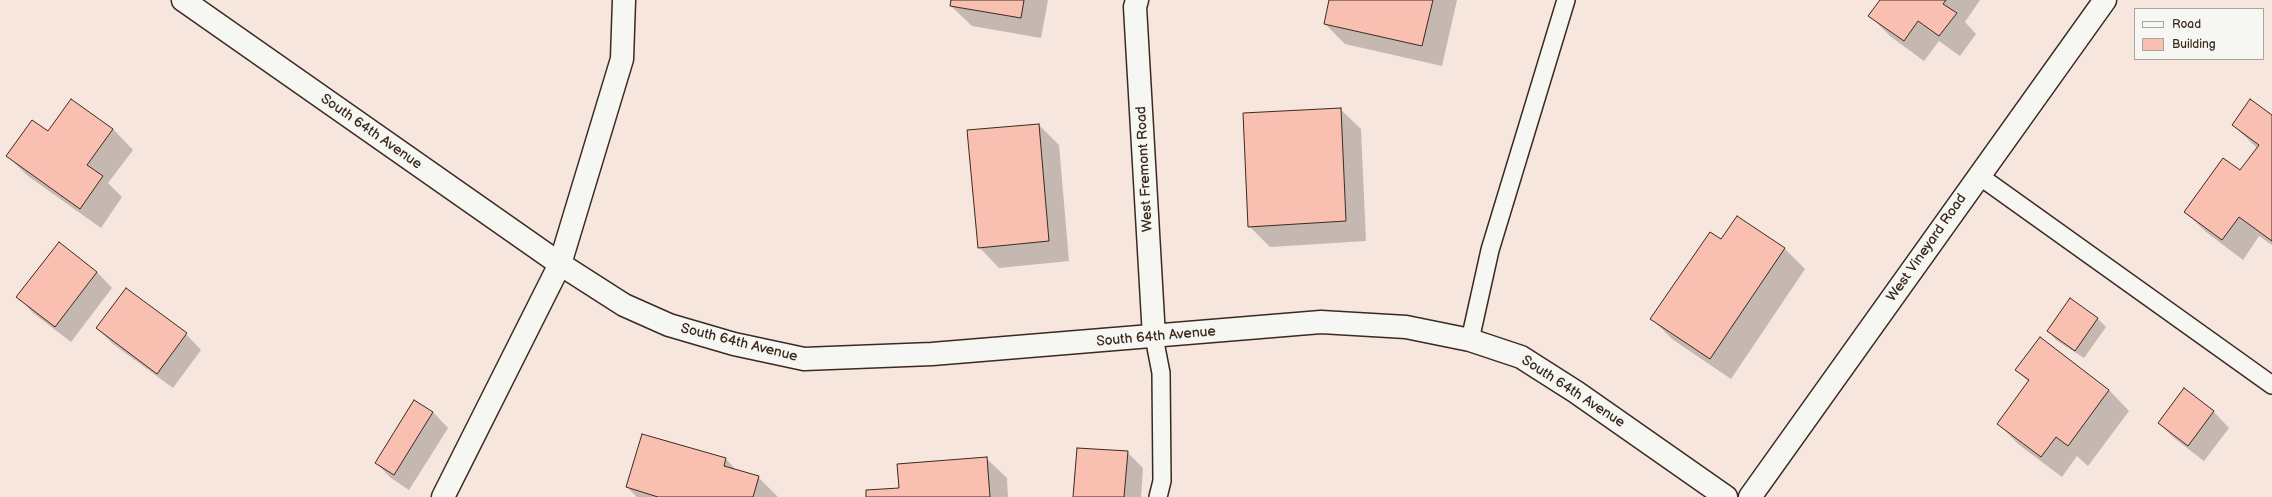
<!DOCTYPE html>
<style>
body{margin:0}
#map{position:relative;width:2272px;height:497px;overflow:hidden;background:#f7e6de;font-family:"Balsamiq Sans",sans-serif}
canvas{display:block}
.legend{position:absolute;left:2134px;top:8px;width:130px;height:52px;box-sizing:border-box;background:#f6f6f2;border:1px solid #aba49d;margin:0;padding:5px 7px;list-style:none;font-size:12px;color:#3b2a1e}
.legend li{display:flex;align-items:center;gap:8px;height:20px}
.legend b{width:20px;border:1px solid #aba49d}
</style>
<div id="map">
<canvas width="2272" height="497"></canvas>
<ul class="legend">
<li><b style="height:5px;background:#f6f6f2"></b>Road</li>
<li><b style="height:11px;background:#f9bfb1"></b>Building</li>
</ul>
</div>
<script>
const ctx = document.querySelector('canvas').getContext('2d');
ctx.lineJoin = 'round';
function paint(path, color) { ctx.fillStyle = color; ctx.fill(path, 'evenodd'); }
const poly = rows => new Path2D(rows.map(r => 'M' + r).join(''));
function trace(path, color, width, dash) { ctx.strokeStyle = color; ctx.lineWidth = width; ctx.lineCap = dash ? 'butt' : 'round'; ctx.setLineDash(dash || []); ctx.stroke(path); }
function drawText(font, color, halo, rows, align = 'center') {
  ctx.font = font + ' "Balsamiq Sans",sans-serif'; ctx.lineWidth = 3; ctx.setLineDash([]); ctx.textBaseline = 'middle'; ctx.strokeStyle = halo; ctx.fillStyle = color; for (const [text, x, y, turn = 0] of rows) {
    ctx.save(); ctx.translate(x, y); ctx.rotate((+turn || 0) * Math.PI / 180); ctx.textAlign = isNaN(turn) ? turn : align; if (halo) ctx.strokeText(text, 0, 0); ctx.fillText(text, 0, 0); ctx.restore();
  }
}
paint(poly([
 [952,0,1048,0,1041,38,972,26,951,6],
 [1330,0,1457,0,1442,66,1345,44,1325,24],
 [1881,0,1980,0,1965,22,1976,34,1960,56,1939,41,1924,61,1890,36,1870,16],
 [1340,109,1361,129,1366,241,1270,247,1249,226],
 [2272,116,2272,245,2259,236,2243,260,2206,232,2185,212,2240,171,2257,148,2233,125],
 [1039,125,1059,145,1069,261,999,268,979,247],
 [113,129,133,150,108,183,122,197,101,228,28,176,7,156,49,133],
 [1737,217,1785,249,1805,269,1731,379,1672,339,1652,319,1721,241],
 [97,272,112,288,71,342,33,313,18,297],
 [2097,318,2106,327,2084,358,2056,340,2048,331],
 [97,328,186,334,201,350,173,388,113,344],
 [2016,370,2109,390,2129,411,2088,466,2077,456,2062,477,2018,444,1998,423,2029,382],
 [2184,390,2214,412,2229,428,2204,461,2174,438,2159,423],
 [433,412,448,428,409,490,391,478,376,463],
 [1127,452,1143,468,1141,497,1074,497],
 [986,458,1007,478,1008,497,867,497,900,488],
 [726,459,737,471,758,477,778,497,637,497,627,487]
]), '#0003');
const building = poly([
 [951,0,1024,0,1021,18,950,6,951,0],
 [1329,0,1433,0,1422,46,1324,24,1329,0],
 [1880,0,1946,0,1943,4,1957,13,1939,36,1918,21,1904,41,1868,16,1880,0],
 [71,99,113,129,87,165,103,176,80,209,6,156,32,120,48,131,71,99],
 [2250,99,2272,115,2272,241,2239,217,2222,240,2184,212,2223,158,2240,170,2259,145,2232,125,2250,99],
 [1341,108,1346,221,1248,227,1243,113,1341,108],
 [1039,124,1049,241,978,248,967,130,1039,124],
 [1737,216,1785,248,1710,359,1650,319,1710,232,1721,239,1737,216],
 [59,242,97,272,55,327,16,297,59,242],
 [126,288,187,333,157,374,96,328,126,288],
 [2070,298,2098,318,2075,351,2047,331,2070,298],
 [2040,337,2109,390,2068,446,2056,437,2041,457,1997,424,2029,380,2015,370,2040,337],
 [2184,388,2214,411,2188,446,2158,423,2184,388],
 [414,400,433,412,394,475,375,463,414,400],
 [642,434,726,458,724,466,759,476,753,497,658,497,626,487,642,434],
 [1077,448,1128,451,1124,497,1073,497,1077,448],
 [987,457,990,497,866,497,866,490,899,488,897,464,987,457]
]);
paint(building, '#f9bfb1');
trace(building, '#3b2a1e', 1);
const service = poly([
 [1978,175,2272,385],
 [1154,337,1161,373,1162,481,1158,497],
 [1470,340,1490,250,1566,0]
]);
const minor = poly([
 [183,0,560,264,624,305,669,325,734,344,804,359,932,354,1321,322,1406,327,1470,340,1521,357,1576,392,1726,497],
 [1137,0,1135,7,1154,337],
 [443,497,560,264,622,59,624,0],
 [1750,497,2105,0]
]);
trace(service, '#3b2a1e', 20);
trace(minor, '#3b2a1e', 25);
trace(service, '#f6f6f2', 17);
trace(minor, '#f6f6f2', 22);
drawText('14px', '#3b2a1e', '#f6f6f2', [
 ["South 64th Avenue",371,132,35],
 ["West Fremont Road",1145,169,-93],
 ["West Vineyard Road",1927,248,-55],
 ["South 64th Avenue",1156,337,-5],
 ["South 64th Avenue",739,343,14],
 ["South 64th Avenue",1573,392,33]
]);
</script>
